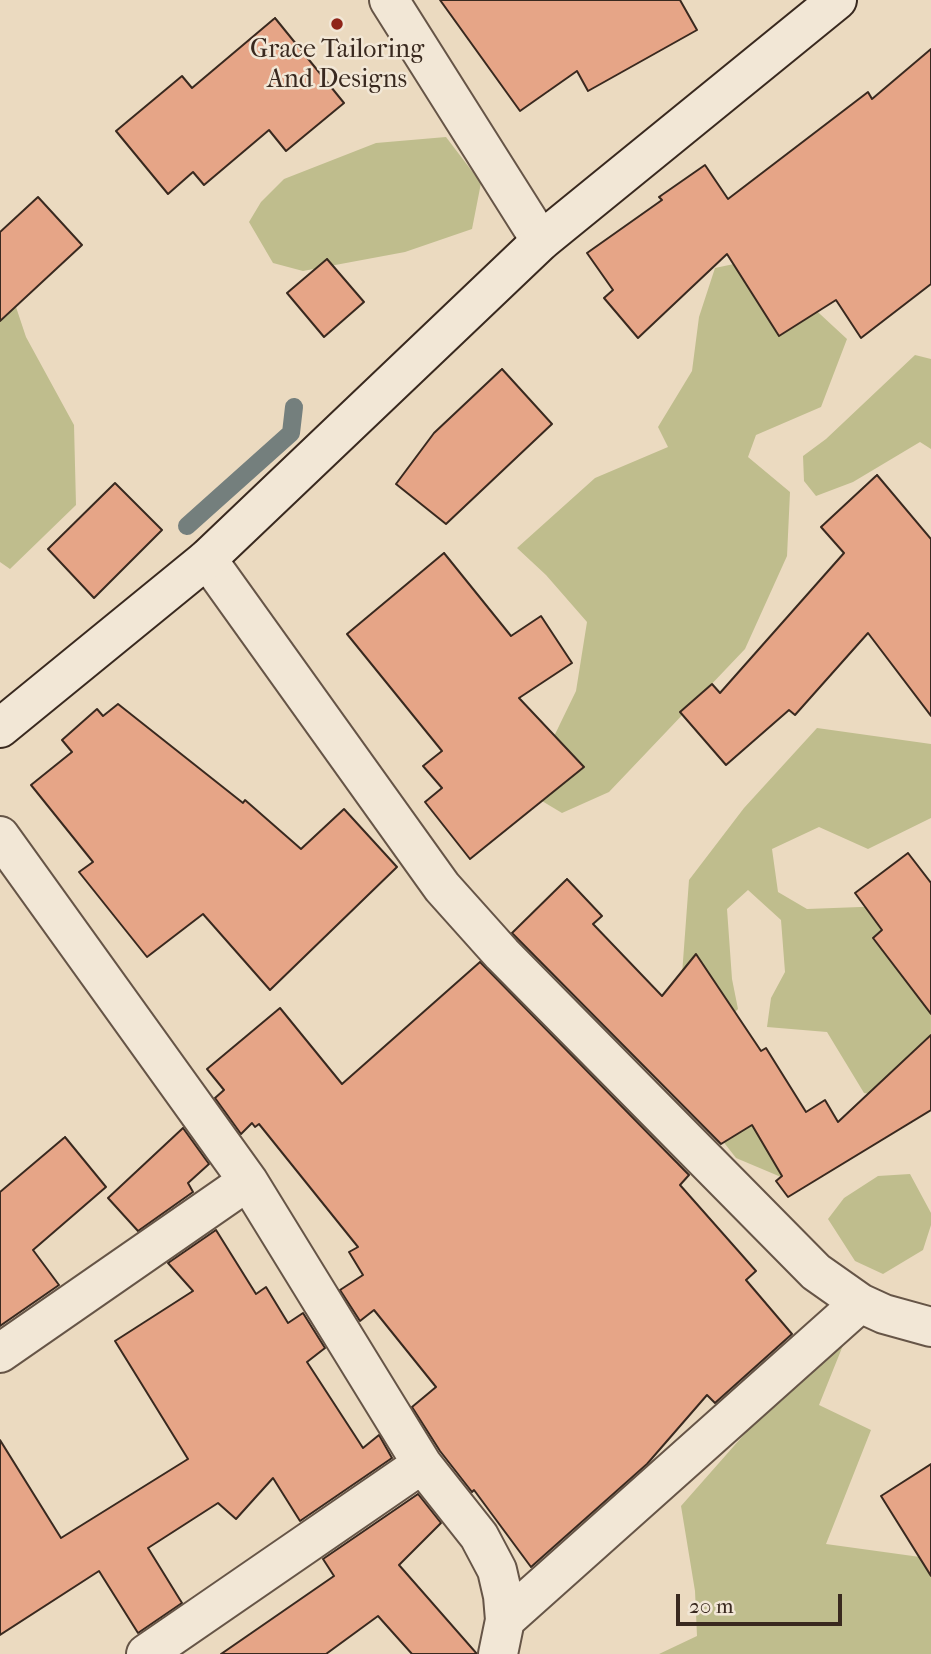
<!DOCTYPE html>
<style>
body{margin:0}
#map{position:relative;width:931px;height:1654px;overflow:hidden;background:#ebdac0;font-family:"IM FELL French Canon",serif}
canvas{display:block}
.scale{position:absolute;left:676px;top:1594px;width:166px;height:32px;box-sizing:border-box;border:4px solid #39291f;border-top:0;padding-left:9px;font-size:21px;line-height:24px;white-space:nowrap;color:#39291f;-webkit-text-stroke:5px #f2e7d6;paint-order:stroke}
</style>
<div id="map">
<canvas width="931" height="1654"></canvas>
<div class="scale">20 m</div>
</div>
<script>
const ctx = document.querySelector('canvas').getContext('2d');
ctx.lineJoin = 'round';
function paint(path, color) { ctx.fillStyle = color; ctx.fill(path, 'evenodd'); }
const poly = rows => new Path2D(rows.map(r => 'M' + r).join(''));
function trace(path, color, width, dash) { ctx.strokeStyle = color; ctx.lineWidth = width; ctx.lineCap = dash ? 'butt' : 'round'; ctx.setLineDash(dash || []); ctx.stroke(path); }
function drawText(font, color, halo, rows, align = 'center') {
  ctx.font = font + ' "IM FELL French Canon",serif'; ctx.lineWidth = 5; ctx.setLineDash([]); ctx.textBaseline = 'middle'; ctx.strokeStyle = halo; ctx.fillStyle = color; for (const [text, x, y, turn = 0] of rows) {
    ctx.save(); ctx.translate(x, y); ctx.rotate((+turn || 0) * Math.PI / 180); ctx.textAlign = isNaN(turn) ? turn : align; if (halo) ctx.strokeText(text, 0, 0); ctx.fillText(text, 0, 0); ctx.restore();
  }
}
paint(poly([
 [446,137,481,183,472,229,405,252,303,271,273,263,249,222,261,202,284,179,376,143],
 [748,261,807,302,847,339,821,407,756,435,748,457,790,492,787,556,745,649,609,792,562,813,527,792,576,691,587,622,546,575,517,548,595,478,668,447,658,427,692,371,699,317,715,268],
 [0,282,9,286,26,337,74,425,76,505,10,569,0,562],
 [915,355,931,359,931,449,920,442,853,482,816,496,804,481,803,456,826,439],
 [817,728,931,744,931,818,868,849,819,827,772,849,778,892,807,909,887,906,931,954,931,1042,906,1100,864,1093,827,1032,767,1027,771,998,785,972,781,920,748,890,727,909,732,979,738,1009,716,1031,681,988,689,880,744,808],
 [740,1084,811,1173,781,1177,736,1158,708,1122],
 [910,1174,931,1213,931,1225,923,1250,883,1274,855,1261,828,1219,844,1198,878,1176],
 [860,1303,819,1405,871,1430,826,1544,920,1557,931,1556,931,1654,659,1654,697,1636,695,1591,681,1506]
]), '#bfbd8d');
trace(poly([
 [187,526,291,433,294,407]
]), '#747f7d', 18);
const building = poly([
 [440,0,680,0,697,30,588,91,577,71,520,111,440,0],
 [275,18,344,103,286,151,269,130,204,185,193,172,168,194,116,131,182,76,192,88,275,18],
 [931,49,931,284,861,338,836,300,779,336,727,254,638,338,604,298,613,290,587,253,662,200,659,197,705,165,728,199,868,92,872,99,931,49],
 [38,197,82,245,0,321,0,232,38,197],
 [327,259,364,302,324,337,287,293,327,259],
 [502,369,552,424,446,524,396,484,434,433,502,369],
 [877,475,931,539,931,716,868,633,795,715,789,710,726,765,680,712,712,684,720,693,844,553,821,527,877,475],
 [115,483,162,530,94,598,48,549,115,483],
 [444,553,511,636,541,616,572,663,519,698,584,767,470,859,425,802,442,788,423,766,442,751,347,634,444,553],
 [118,704,243,803,245,800,301,849,344,809,397,867,270,990,203,914,147,957,79,872,93,862,31,785,72,752,62,740,97,709,103,716,118,704],
 [908,853,931,883,931,1014,873,938,882,930,855,893,908,853],
 [567,879,602,916,593,924,662,996,696,954,761,1051,766,1048,806,1112,825,1100,838,1122,931,1035,931,1110,788,1197,776,1181,782,1176,752,1125,721,1144,512,933,567,879],
 [480,962,689,1175,680,1185,756,1271,746,1280,792,1334,715,1403,707,1395,647,1464,531,1567,474,1490,472,1492,440,1451,412,1407,436,1387,374,1310,360,1321,340,1290,363,1275,349,1252,358,1247,259,1124,255,1127,252,1123,241,1134,215,1098,224,1090,207,1069,280,1008,342,1084,480,962],
 [183,1128,209,1164,188,1183,193,1192,138,1231,108,1198,183,1128],
 [65,1137,106,1187,33,1250,59,1285,0,1326,0,1192,65,1137],
 [216,1230,256,1294,266,1287,288,1323,303,1313,325,1348,307,1362,363,1448,379,1435,392,1458,300,1521,273,1478,236,1519,218,1503,148,1548,182,1603,138,1633,99,1571,0,1635,0,1440,61,1538,188,1459,115,1341,193,1291,168,1263,216,1230],
 [931,1464,931,1576,881,1496,931,1464],
 [418,1494,441,1523,399,1565,477,1654,412,1654,378,1616,326,1654,221,1654,334,1576,323,1559,418,1494]
]);
paint(building, '#e6a587');
trace(building, '#39291f', 2);
const street = poly([
 [389,0,541,241],
 [207,559,442,887,502,954,816,1272,860,1303,884,1314,931,1327],
 [0,836,248,1181,422,1464,479,1536,497,1570,503,1596,505,1620,498,1654],
 [0,1353,248,1181],
 [505,1620,860,1303],
 [146,1654,422,1464]
]);
const secondary = poly([
 [0,728,207,559,541,241,837,0]
]);
trace(street, '#665547', 42);
trace(secondary, '#39291f', 42);
trace(street, '#f2e7d6', 38);
trace(secondary, '#f2e7d6', 38);
for (const [x, y, r, color] of [
 [337,24,7,"#8f2418"]
]) { const dot = new Path2D(); dot.arc(x, y, r, 0, 2 * Math.PI); ctx.fillStyle = color; ctx.fill(dot); trace(dot, '#f2e7d6', 2.5); }
drawText('26px', '#39291f', '#f2e7d6', [
 ["Grace Tailoring",337,51],
 ["And Designs",337,81]
]);
</script>
